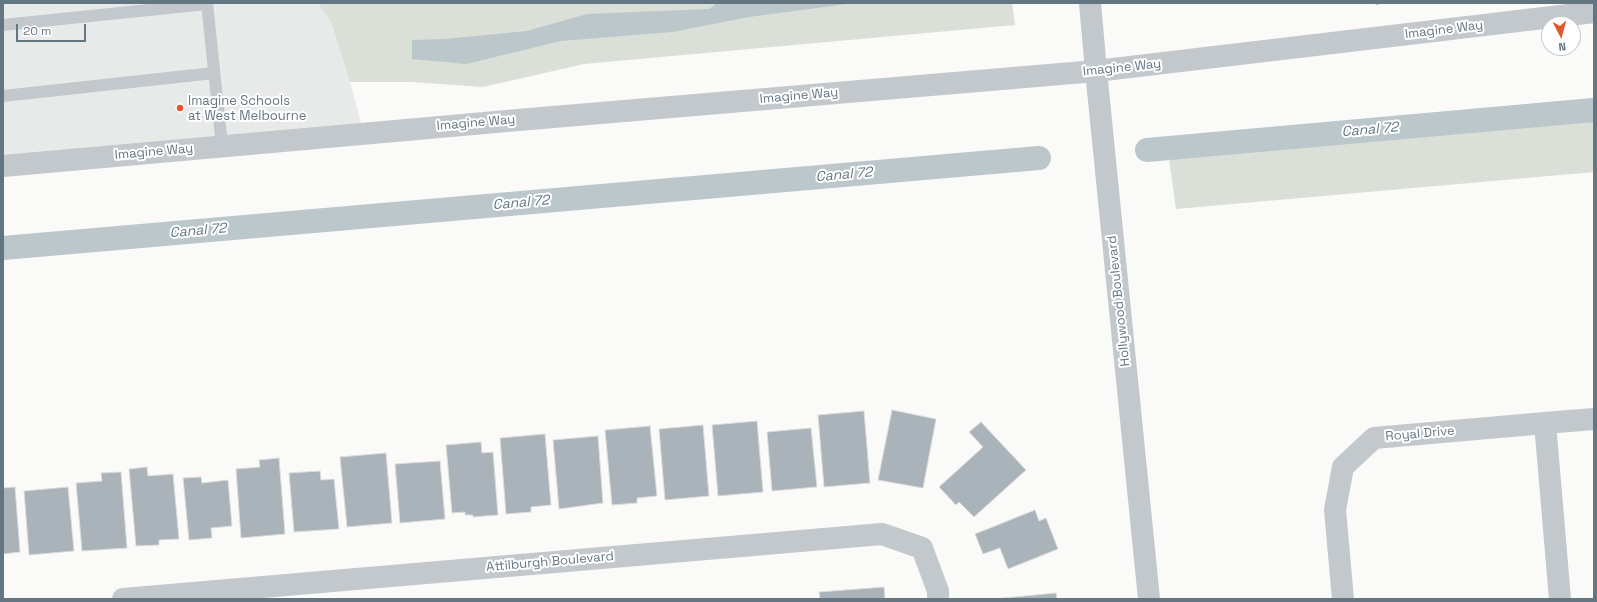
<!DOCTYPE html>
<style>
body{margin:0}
#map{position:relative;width:1597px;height:602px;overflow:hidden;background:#fafaf8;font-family:"Space Grotesk",sans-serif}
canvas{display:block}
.frame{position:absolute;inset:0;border:4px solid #657683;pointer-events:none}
.north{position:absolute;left:1541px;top:16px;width:40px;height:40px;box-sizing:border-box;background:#fff;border:1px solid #c1c8cd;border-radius:50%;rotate:174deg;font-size:11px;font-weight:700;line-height:16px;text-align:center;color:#657683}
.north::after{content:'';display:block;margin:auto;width:14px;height:18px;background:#e4572e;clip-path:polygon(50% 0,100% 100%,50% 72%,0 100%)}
.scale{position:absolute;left:16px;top:24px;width:70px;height:18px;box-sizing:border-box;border:2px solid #657683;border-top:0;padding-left:5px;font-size:12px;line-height:14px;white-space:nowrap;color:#657683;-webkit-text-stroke:3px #fff;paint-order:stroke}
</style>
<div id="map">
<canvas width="1597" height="602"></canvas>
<div class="frame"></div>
<div class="north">N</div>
<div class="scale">20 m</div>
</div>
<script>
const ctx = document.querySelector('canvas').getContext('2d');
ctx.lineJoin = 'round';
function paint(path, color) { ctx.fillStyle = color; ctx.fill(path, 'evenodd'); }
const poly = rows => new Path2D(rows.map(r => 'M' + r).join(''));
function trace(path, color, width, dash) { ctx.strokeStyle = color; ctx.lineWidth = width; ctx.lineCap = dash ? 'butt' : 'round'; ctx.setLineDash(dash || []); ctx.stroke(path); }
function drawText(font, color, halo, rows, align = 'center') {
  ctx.font = font + ' "Space Grotesk",sans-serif'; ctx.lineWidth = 4; ctx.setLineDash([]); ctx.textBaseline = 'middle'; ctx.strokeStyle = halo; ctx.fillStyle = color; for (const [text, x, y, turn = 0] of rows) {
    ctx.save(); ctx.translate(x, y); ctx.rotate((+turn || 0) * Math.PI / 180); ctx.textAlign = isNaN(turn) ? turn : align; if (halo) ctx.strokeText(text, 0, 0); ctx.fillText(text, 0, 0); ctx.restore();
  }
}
paint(poly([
 [3,3,318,3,331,22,350,82,364,134,3,167]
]), '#e8e9e9');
paint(poly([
 [318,3,1012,3,1015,25,584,64,483,87,412,82,350,82,331,22],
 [1594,98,1594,172,1176,209,1166,137]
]), '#dadfd7');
paint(poly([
 [717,3,855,3,749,17,672,32,561,41,466,64,412,59,412,40,445,39,527,31,587,14,709,9]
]), '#bbc7cb');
trace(poly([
 [1147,150,1594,110],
 [3,248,1039,158]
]), '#bbc7cb', 24);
const building = poly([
 [892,410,936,419,923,488,878,480,892,410],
 [864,411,870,483,824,487,818,415,864,411],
 [757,421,763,492,718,496,712,425,757,421],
 [981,422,1026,470,974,517,959,502,956,505,939,487,983,447,969,432,981,422],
 [703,425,709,496,665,500,659,429,703,425],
 [650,426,657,496,637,498,637,503,612,505,605,430,650,426],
 [811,428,817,487,772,491,767,432,811,428],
 [545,434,551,505,531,507,531,512,506,514,500,438,545,434],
 [598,436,603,503,559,509,553,440,598,436],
 [481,442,482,453,493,452,498,515,473,517,473,515,465,515,465,512,452,513,446,445,481,442],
 [386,453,392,523,347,527,340,457,386,453],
 [279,458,285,534,241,538,236,469,260,467,259,460,279,458],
 [440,461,445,519,400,523,395,464,440,461],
 [147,467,148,476,173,474,179,539,159,540,159,545,136,546,129,469,147,467],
 [320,471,321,480,334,479,339,529,294,532,289,473,320,471],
 [121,472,127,548,82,551,76,483,102,481,101,473,121,472],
 [201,477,202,483,228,480,232,526,211,528,212,538,189,540,183,478,201,477],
 [15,487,20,552,3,554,3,488,15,487],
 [68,487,74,551,29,555,24,491,68,487],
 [1035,510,1039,521,1046,518,1058,549,1008,569,1000,548,983,554,975,534,1035,510],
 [884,587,885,599,820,599,819,592,884,587],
 [1056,593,1057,599,993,599,1056,593]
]);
paint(building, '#aab3b9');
trace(building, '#dcdcda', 1);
trace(poly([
 [1377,3,1377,5]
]), '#bbbfc2', 2.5, [2, 2]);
trace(poly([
 [207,3,222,146],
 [3,25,207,4],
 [3,96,214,73]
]), '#c3c8cc', 12);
trace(poly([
 [1096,71,1594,12],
 [1545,423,1594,419],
 [123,599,882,534,922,548,938,591,938,599],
 [1343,599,1335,510,1343,467,1374,438,1545,423,1560,599]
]), '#c3c8cc', 22);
trace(poly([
 [1090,3,1096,71,1149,599],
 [3,166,518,120,1096,71]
]), '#c3c8cc', 22);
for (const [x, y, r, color] of [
 [180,108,4,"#e4572e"]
]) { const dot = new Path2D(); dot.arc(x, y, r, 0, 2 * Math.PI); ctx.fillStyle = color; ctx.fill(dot); trace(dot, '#fff', 1.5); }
drawText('13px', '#657683', '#fff', [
 ["Imagine Way",1444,30,-7],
 ["Imagine Way",1122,68,-6],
 ["Imagine Way",799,96,-5],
 ["Imagine Way",476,123,-5],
 ["Imagine Way",154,152,-5],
 ["Hollywood Boulevard",1119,301,-96],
 ["Royal Drive",1420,434,-5],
 ["Attilburgh Boulevard",550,562,-5]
]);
drawText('13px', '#657683', '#fff', [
 ["Imagine Schools",188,101],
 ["at West Melbourne",188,116]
], 'left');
drawText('italic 14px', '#60757c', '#fff', [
 ["Canal 72",1370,130,-5],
 ["Canal 72",844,175,-5],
 ["Canal 72",521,203,-5],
 ["Canal 72",198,231,-5]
]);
</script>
